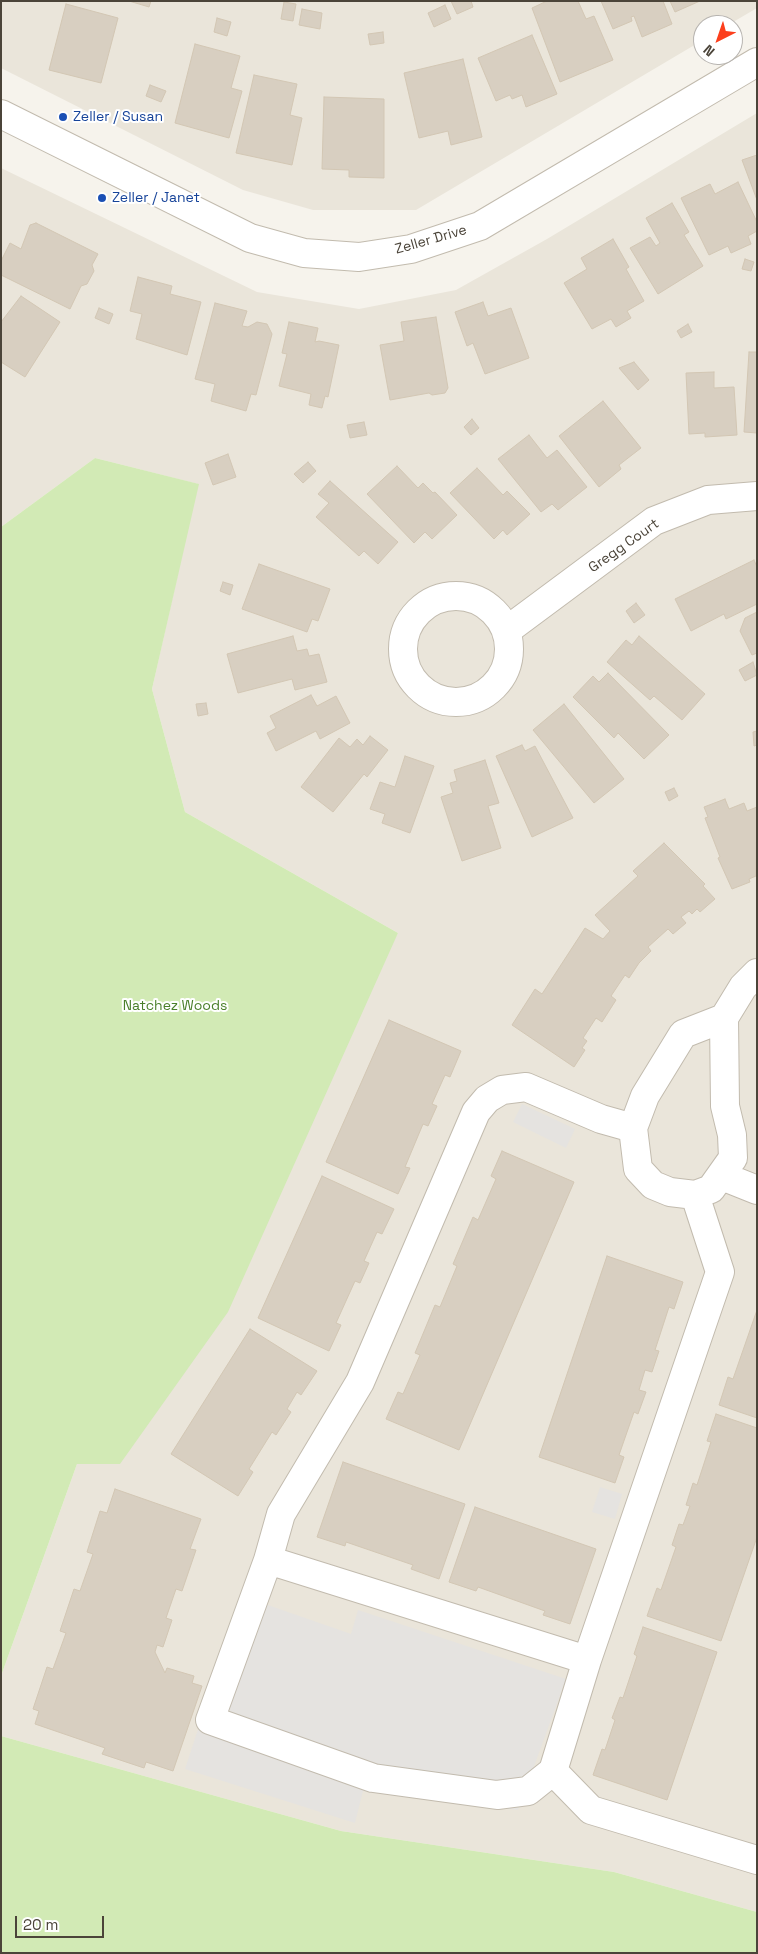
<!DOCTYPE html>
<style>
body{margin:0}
#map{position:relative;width:758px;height:1954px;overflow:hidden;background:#f6f3ec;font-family:"Space Grotesk",sans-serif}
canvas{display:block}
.frame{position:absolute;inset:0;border:2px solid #4b4439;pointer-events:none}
.north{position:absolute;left:693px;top:15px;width:50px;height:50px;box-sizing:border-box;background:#fff;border:1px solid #b7b4b0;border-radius:50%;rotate:221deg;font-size:14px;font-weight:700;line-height:20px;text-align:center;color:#4b4439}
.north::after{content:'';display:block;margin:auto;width:18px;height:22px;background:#fc3f1d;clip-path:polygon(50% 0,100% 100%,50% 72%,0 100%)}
.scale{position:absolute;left:15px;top:1916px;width:89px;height:22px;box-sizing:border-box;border:2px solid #4b4439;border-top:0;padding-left:6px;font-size:15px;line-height:18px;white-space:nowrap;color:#4b4439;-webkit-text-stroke:4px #fff;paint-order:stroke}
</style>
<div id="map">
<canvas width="758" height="1954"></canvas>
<div class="frame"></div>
<div class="north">N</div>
<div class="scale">20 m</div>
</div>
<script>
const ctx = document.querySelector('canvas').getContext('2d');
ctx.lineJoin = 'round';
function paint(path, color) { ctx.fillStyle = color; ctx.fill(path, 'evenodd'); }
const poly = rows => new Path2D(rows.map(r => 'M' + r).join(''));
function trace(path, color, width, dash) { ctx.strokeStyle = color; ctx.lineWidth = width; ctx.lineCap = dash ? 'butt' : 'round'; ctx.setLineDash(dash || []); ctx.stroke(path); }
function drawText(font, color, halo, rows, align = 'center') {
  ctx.font = font + ' "Space Grotesk",sans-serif'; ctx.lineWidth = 4; ctx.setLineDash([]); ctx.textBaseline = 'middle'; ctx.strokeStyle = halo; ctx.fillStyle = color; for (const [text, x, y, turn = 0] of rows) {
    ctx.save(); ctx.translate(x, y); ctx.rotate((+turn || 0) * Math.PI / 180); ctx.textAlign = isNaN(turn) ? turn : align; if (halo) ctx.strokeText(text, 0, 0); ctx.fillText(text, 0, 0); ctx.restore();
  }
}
paint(poly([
 [1,1,757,1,757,8,728,25,703,25,703,40,416,210,313,210,243,190,1,68],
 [757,113,757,1912,614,1872,341,1831,1,1736,1,1676,77,1464,398,933,185,812,152,689,198,484,95,458,1,527,1,168,257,292,359,309,456,290,547,239]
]), '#eae5da');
paint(poly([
 [95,458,199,484,152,689,185,812,398,933,228,1312,120,1464,77,1464,1,1676,1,527],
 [1,1736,341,1831,614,1872,757,1912,757,1953,1,1953]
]), '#d2eab5');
paint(poly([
 [522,1104,575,1129,566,1148,513,1122],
 [600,1487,622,1494,615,1519,592,1512],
 [242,1596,351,1634,358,1610,566,1679,518,1810,363,1791,355,1823,185,1769]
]), '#e5e3e0');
const building = poly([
 [129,1,151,1,149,7,129,1],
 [451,1,471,1,473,7,457,14,451,1],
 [547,1,578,1,586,19,594,16,613,60,560,82,532,8,547,1],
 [601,1,663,1,672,24,642,37,634,16,631,17,632,21,613,29,601,1],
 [670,1,700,1,675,12,670,1],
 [284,2,296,4,293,21,281,19,284,2],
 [66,4,118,18,101,83,49,70,66,4],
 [445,5,451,19,434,27,428,13,445,5],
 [302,9,322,13,320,29,299,25,302,9],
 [217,18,231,22,227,36,214,32,217,18],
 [383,32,384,43,370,45,368,34,383,32],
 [532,35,557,94,526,107,522,95,512,99,510,95,496,101,478,58,532,35],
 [195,44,240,56,231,88,242,91,229,138,175,123,195,44],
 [463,59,482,137,451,145,448,131,419,138,404,73,463,59],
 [254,75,297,84,290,115,302,118,292,165,236,153,254,75],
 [150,85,166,91,161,102,146,96,150,85],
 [324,97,384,99,384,178,349,177,349,170,322,169,324,97],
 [757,155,757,200,742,160,757,155],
 [738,182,757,222,757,231,748,236,751,244,731,253,728,246,709,255,681,198,710,184,715,194,738,182],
 [672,203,689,232,684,235,703,266,658,294,630,248,650,237,656,246,660,243,646,218,672,203],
 [36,223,98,254,92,265,94,271,87,284,81,286,70,309,1,275,1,261,10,243,21,249,30,225,36,223],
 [613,239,629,267,626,269,644,301,627,311,631,318,616,327,611,319,592,329,564,283,587,269,581,258,613,239],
 [745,259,754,262,751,271,742,269,745,259],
 [138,277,172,286,170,294,201,302,187,355,136,339,142,314,130,311,138,277],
 [21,296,60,322,25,377,1,362,1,322,21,296],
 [483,302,488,316,511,308,529,358,485,374,473,343,467,346,455,312,483,302],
 [215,303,247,311,242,326,248,327,257,322,267,324,272,334,256,395,251,394,246,411,211,401,215,384,195,379,215,303],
 [99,308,113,314,109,324,95,318,99,308],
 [436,317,448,388,445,393,432,395,429,393,390,400,380,345,404,341,401,322,436,317],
 [289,322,318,328,315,342,319,341,339,345,328,397,325,396,322,408,309,405,311,394,279,386,287,354,282,353,289,322],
 [688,324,692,332,681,338,677,331,688,324],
 [749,352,757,352,757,433,744,432,749,352],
 [634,362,649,380,638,390,619,368,634,362],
 [714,372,714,388,734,387,737,435,705,437,705,433,689,434,686,373,714,372],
 [603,401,641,448,619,465,621,469,599,487,559,436,603,401],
 [472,419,479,428,471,435,464,427,472,419],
 [364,422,367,435,350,438,347,425,364,422],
 [529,435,547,458,557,450,587,487,558,510,552,504,541,512,498,459,529,435],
 [228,454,236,477,213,485,205,463,228,454],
 [308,462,316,471,303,483,294,474,308,462],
 [397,466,418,488,423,483,433,493,435,492,457,515,432,539,425,532,414,543,367,494,397,466],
 [477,468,503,495,507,491,530,514,507,535,503,530,494,539,450,493,477,468],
 [330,481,398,542,378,564,364,551,359,556,316,517,329,503,318,494,330,481],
 [754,560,757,567,757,604,726,619,724,614,691,631,675,599,754,560],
 [259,564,330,589,318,621,312,619,307,632,242,609,259,564],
 [223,582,233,585,230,595,220,591,223,582],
 [636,603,645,615,634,623,626,611,636,603],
 [757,612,757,653,752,655,740,631,745,618,757,612],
 [293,636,297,651,307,649,309,656,319,654,327,682,295,690,292,679,238,693,227,654,293,636],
 [639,636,705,694,682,720,654,696,650,700,607,662,626,640,632,645,639,636],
 [753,662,757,675,745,681,739,670,753,662],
 [608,673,669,735,644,759,618,733,614,738,573,697,593,676,599,682,608,673],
 [311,695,317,706,336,696,350,723,320,739,316,731,276,751,267,733,276,728,270,716,311,695],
 [206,703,208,714,198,716,196,704,206,703],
 [564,704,624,779,594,803,533,730,564,704],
 [757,731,757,745,754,746,753,732,757,731],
 [370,736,388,750,367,777,364,774,333,812,301,787,339,738,350,747,357,739,363,745,370,736],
 [522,745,525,751,535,746,573,818,532,837,496,756,522,745],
 [405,756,434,766,410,833,382,823,385,814,370,809,380,782,395,787,405,756],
 [485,760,499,803,488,806,501,848,462,861,441,797,453,793,450,783,457,781,454,770,485,760],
 [674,788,678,796,669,801,665,792,674,788],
 [725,799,729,809,744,803,747,811,757,807,756,876,749,879,750,882,732,889,718,858,720,857,705,818,708,817,704,807,725,799],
 [664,843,705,884,703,886,715,899,700,912,697,909,692,914,689,911,681,917,686,923,673,934,668,929,648,947,651,951,639,963,629,978,625,975,611,996,616,1000,602,1022,596,1018,583,1038,587,1041,582,1048,585,1050,574,1067,512,1025,535,989,542,994,585,928,603,939,610,931,595,915,638,876,633,871,664,843],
 [389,1020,461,1051,450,1077,445,1075,432,1104,437,1106,428,1126,423,1124,405,1167,410,1168,398,1194,326,1162,389,1020],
 [502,1151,574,1182,459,1450,386,1419,398,1392,403,1394,420,1355,415,1353,435,1305,440,1307,457,1266,453,1264,473,1217,478,1220,496,1179,491,1176,502,1151],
 [322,1176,394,1209,382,1234,377,1232,364,1261,369,1263,360,1283,355,1281,336,1323,341,1325,329,1351,258,1318,322,1176],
 [607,1256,683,1282,674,1309,669,1307,655,1350,659,1351,652,1372,645,1370,639,1390,646,1392,638,1414,634,1412,619,1455,624,1457,615,1483,539,1457,607,1256],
 [757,1310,757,1418,719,1405,728,1377,733,1379,757,1310],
 [250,1329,317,1371,301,1395,297,1392,287,1409,291,1412,276,1435,272,1432,249,1469,253,1472,238,1496,171,1454,250,1329],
 [716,1414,757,1428,757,1537,721,1641,647,1616,657,1588,661,1590,676,1547,672,1545,679,1524,683,1525,690,1506,686,1505,693,1483,697,1485,711,1442,707,1441,716,1414],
 [343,1462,465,1504,439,1579,411,1569,413,1565,346,1542,345,1546,317,1537,343,1462],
 [115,1489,201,1519,190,1549,196,1550,182,1591,176,1589,166,1618,172,1620,163,1647,157,1645,155,1652,165,1673,167,1668,194,1676,192,1683,202,1686,173,1771,146,1762,144,1768,102,1754,105,1748,35,1724,39,1711,33,1709,47,1667,53,1669,66,1633,60,1631,74,1589,80,1591,93,1554,87,1552,100,1511,107,1513,115,1489],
 [475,1507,596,1549,570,1624,543,1615,545,1611,478,1587,476,1591,449,1582,475,1507],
 [643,1627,717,1652,667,1800,593,1775,602,1749,605,1750,615,1720,612,1718,620,1697,623,1698,637,1656,634,1654,643,1627]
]);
paint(building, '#d8cfc1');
trace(building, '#d3c7b4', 1);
const minor = poly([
 [1,114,250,238,304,253,359,257,411,249,480,226,757,62],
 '403 649a53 53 0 1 1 106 0a53 53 0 1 1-106 0Z',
 [506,631,654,521,708,500,757,496],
 [724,1018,683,1034,645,1096,633,1128,638,1169,653,1185,670,1192,695,1195,711,1189,733,1158,732,1135,725,1106,724,1018,743,987,757,973],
 [722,1176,757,1190],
 [268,1560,587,1660,720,1272,695,1195],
 [587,1660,553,1771,528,1791,497,1795,373,1778,210,1720,268,1560,281,1514,360,1382,476,1112,487,1099,502,1090,526,1087,601,1119,633,1128],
 [553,1771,591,1810,757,1860]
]);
trace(minor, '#c2bbae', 30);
trace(minor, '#fff', 28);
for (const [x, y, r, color] of [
 [63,117,5,"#1a4fb4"],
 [102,198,5,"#1a4fb4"]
]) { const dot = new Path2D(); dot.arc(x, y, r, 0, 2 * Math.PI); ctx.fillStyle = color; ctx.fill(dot); trace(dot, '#fff', 2); }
drawText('14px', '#164399', '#fff', [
 ["Zeller / Susan",73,117],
 ["Zeller / Janet",112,198]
], 'left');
drawText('14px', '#4b4439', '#fff', [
 ["Zeller Drive",431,240,-16],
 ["Gregg Court",624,546,-35]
]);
drawText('14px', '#4a7f2a', '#fff', [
 ["Natchez Woods",175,1006]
]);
</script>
